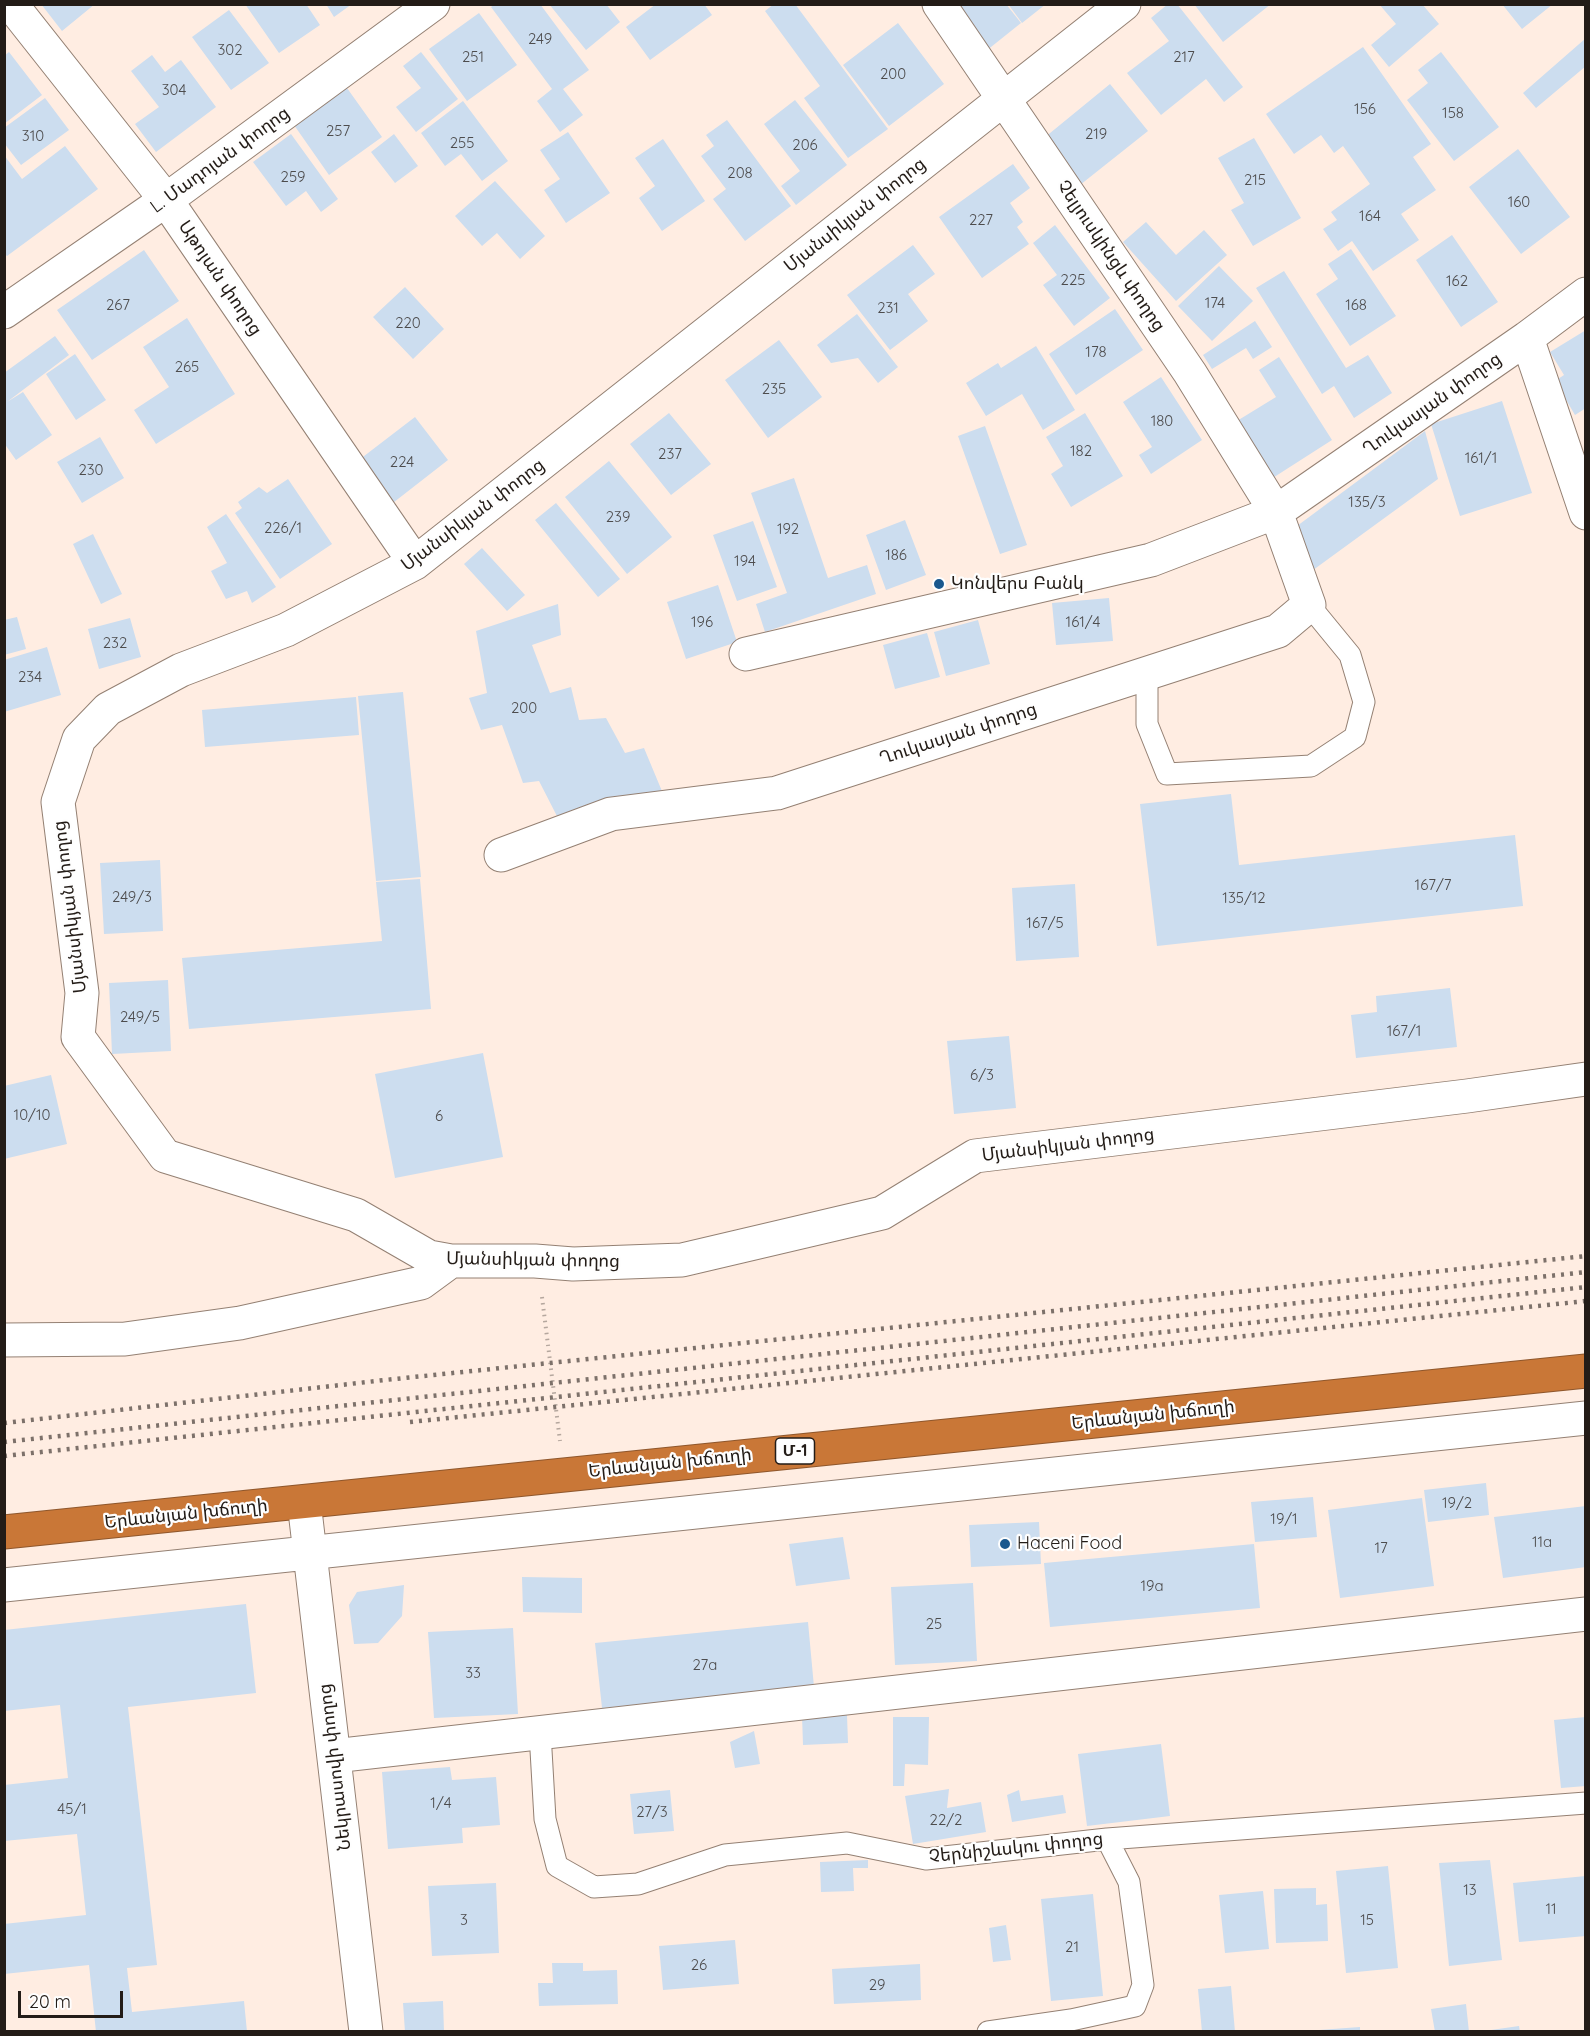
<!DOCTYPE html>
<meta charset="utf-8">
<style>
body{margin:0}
#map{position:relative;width:1590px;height:2036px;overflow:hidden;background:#ffede2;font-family:Quicksand,sans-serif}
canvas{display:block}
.frame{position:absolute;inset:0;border:6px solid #231c17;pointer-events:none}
.scale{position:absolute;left:18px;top:1991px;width:105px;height:27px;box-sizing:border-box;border:3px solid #231c17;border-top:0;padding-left:8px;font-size:18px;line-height:21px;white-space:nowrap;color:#231c17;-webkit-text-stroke:4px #fefefe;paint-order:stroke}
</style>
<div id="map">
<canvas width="1590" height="2036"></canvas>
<div class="frame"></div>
<div class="scale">20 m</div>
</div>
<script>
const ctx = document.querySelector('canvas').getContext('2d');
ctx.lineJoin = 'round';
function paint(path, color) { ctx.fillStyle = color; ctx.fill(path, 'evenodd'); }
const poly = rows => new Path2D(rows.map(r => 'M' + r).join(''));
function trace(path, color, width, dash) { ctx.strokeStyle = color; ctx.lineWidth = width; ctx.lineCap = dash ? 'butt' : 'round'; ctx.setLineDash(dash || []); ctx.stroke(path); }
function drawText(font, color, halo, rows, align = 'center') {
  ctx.font = font + ' Quicksand,"Noto Sans Armenian",sans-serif'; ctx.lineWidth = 4.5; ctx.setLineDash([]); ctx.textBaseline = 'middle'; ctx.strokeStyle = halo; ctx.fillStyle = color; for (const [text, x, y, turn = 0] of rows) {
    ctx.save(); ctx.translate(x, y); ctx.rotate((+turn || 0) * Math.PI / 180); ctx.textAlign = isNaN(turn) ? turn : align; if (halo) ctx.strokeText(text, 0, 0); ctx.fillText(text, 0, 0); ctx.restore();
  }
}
paint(poly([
 [41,4,95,4,62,31],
 [245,4,306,4,320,25,279,53],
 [326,4,352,4,334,17],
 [495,4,540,4,589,70,563,89,583,115,560,132,537,101,552,89,491,7],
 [549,4,606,4,620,22,586,50],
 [656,4,704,4,712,15,650,60,626,27],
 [774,4,795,4,888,129,848,158,804,98,820,86,765,11],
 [949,4,1006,4,1021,23,986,51],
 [1008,4,1046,4,1022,23],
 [1168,4,1177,4,1243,87,1224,102,1206,79,1161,115,1127,73,1169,41,1151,18],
 [1194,4,1271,4,1223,42],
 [1379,4,1422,4,1439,24,1389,67,1371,45,1396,24],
 [1502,4,1553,4,1522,29],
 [229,10,269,63,231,90,192,37],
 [479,13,517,65,467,101,429,49],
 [898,23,944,84,889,126,843,65],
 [1586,38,1586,66,1536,108,1523,93],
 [1363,47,1431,144,1413,157,1436,190,1401,214,1419,240,1373,271,1352,241,1338,251,1323,229,1337,220,1331,212,1370,184,1343,146,1334,153,1321,135,1294,154,1266,114],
 [9,52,42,95,4,124,4,56],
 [421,52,458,99,416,132,396,107,421,88,403,66],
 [1441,52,1499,127,1454,161,1407,100,1428,83,1418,70],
 [152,55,165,72,181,60,216,107,156,152,135,124,159,107,131,71],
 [1110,84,1148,131,1080,185,1044,138],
 [347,88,382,137,329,175,294,125],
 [45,98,69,130,21,165,4,143,4,128],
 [795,100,847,165,796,205,781,186,800,171,764,124],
 [463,101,508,161,482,181,461,154,445,166,421,133],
 [727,120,791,206,745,241,713,199,726,189,701,156,714,146,706,135],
 [568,132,610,193,566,223,544,190,560,179,540,150],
 [291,134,338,199,321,212,306,191,286,206,253,162],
 [394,134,418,166,395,183,371,152],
 [1254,138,1301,218,1253,246,1231,210,1244,203,1218,158],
 [663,139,705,201,662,231,639,198,655,186,635,158],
 [65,146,98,189,7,256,4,253,4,155,22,179],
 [1518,149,1570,217,1521,254,1469,187],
 [1013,164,1030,188,1010,203,1023,222,1017,227,1029,244,982,278,939,217],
 [495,181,545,236,520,259,497,233,482,246,455,216],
 [1146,222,1176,255,1204,230,1227,255,1176,301,1123,242],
 [1055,225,1110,298,1074,326,1043,285,1057,275,1033,243],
 [1452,235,1498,302,1461,327,1416,260],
 [913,245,935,274,908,294,928,321,890,350,847,295],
 [1351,249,1396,316,1350,346,1316,294,1338,279,1328,264],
 [144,250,179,301,92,360,57,310],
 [1219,266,1253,301,1212,341,1178,306],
 [1284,271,1346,368,1368,355,1392,393,1354,418,1334,386,1322,394,1256,288],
 [405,287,444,329,413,359,373,317],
 [1115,309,1143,350,1076,395,1049,354],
 [857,314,898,367,878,383,858,358,831,363,817,345],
 [187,318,235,394,156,444,134,410,169,387,143,347],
 [1255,321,1272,347,1253,359,1246,348,1212,369,1203,355],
 [1586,330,1586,408,1575,415,1555,381,1564,375,1550,352],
 [55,336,69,355,7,402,23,392,52,435,16,460,4,443,4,373],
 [779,340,822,397,768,438,725,380],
 [1036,346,1075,410,1043,430,1022,394,986,416,966,383,998,363,1001,368],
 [75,354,106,400,76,420,46,374],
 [1279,357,1332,440,1268,481,1232,424,1276,397,1259,370],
 [1161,377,1202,440,1151,474,1139,455,1152,447,1123,402],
 [1502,401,1532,493,1460,516,1431,424],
 [669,413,711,464,671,495,630,444],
 [1085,413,1123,476,1071,507,1051,474,1063,466,1046,437],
 [415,417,448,460,389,506,355,463],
 [985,426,1027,545,1000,554,958,436],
 [1425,431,1438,479,1309,573,1297,526],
 [100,437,124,478,82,503,57,462],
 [609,461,672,537,627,574,565,497],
 [794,478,828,578,867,565,876,594,765,632,756,604,787,593,751,493],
 [288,479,332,544,280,579,235,513,242,508,238,502,259,487,267,493],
 [556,503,620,579,598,597,535,520],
 [226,514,276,587,252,603,247,591,226,599,211,571,227,563,207,527],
 [905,520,926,575,886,590,866,535],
 [753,521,777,587,737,601,713,535],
 [93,534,122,594,101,604,73,544],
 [482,548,525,595,507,611,464,564],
 [718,585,737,642,686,659,667,602],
 [1109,598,1113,641,1056,645,1052,603],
 [558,604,561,635,532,645,550,693,571,687,579,720,606,718,625,753,644,748,664,796,559,820,539,781,523,783,502,725,481,730,469,698,487,693,476,631],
 [17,617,26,649,4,655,4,620],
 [130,618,141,657,99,669,88,629],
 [978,620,990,664,946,676,934,632],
 [927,633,940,677,895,689,883,645],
 [47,647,61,695,4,712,4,660],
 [403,692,421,877,376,881,358,696],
 [356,697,359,735,205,747,202,710],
 [1231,794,1239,865,1515,835,1523,906,1157,946,1140,804],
 [160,860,163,931,104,934,100,863],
 [420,879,431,1009,189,1029,182,958,382,941,376,882],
 [1075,884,1079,957,1016,961,1012,888],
 [168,980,171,1051,112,1054,109,983],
 [1450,988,1457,1047,1356,1058,1351,1015,1377,1012,1376,996],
 [1009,1036,1016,1108,954,1114,947,1041],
 [483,1053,503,1157,395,1178,375,1074],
 [51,1075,67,1144,4,1159,4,1086],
 [1486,1483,1489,1515,1428,1522,1424,1490],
 [1313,1497,1317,1537,1255,1542,1251,1502],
 [1422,1498,1434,1586,1340,1598,1328,1510],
 [1586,1506,1586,1567,1503,1578,1494,1517],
 [1039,1522,1041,1564,971,1567,969,1525],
 [843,1537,850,1579,796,1586,789,1544],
 [1254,1544,1260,1608,1050,1627,1044,1563],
 [522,1577,582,1578,582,1613,523,1612],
 [973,1583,977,1661,895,1665,891,1587],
 [404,1585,402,1616,378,1643,354,1644,349,1605,357,1592],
 [246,1604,256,1693,128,1707,157,1965,127,1968,132,2012,244,2001,247,2032,96,2032,89,1965,4,1974,4,1924,86,1915,77,1834,4,1841,4,1785,68,1778,60,1705,4,1711,4,1630],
 [808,1622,814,1687,602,1708,595,1643],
 [513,1628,518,1714,434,1718,428,1632],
 [851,1713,847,1715,848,1743,803,1745,802,1715],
 [893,1717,929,1717,928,1765,905,1764,904,1786,893,1786],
 [1586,1717,1586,1786,1561,1788,1554,1720],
 [754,1731,760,1764,735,1768,730,1742],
 [1161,1744,1170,1816,1087,1826,1078,1754],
 [450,1767,452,1780,496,1777,500,1825,462,1828,463,1843,388,1849,382,1772],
 [949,1789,947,1808,981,1802,986,1832,913,1844,905,1796],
 [670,1790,674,1831,634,1834,630,1794],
 [1019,1790,1021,1801,1063,1795,1066,1813,1012,1822,1007,1795],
 [868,1860,868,1868,853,1868,854,1891,821,1892,820,1862],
 [1490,1860,1502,1960,1449,1966,1439,1863],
 [1388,1866,1398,1968,1346,1973,1336,1871],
 [1586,1876,1586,1936,1519,1942,1513,1883],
 [496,1883,499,1953,432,1956,428,1886],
 [1316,1888,1316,1905,1327,1904,1328,1941,1276,1943,1274,1889],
 [1263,1891,1269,1949,1225,1953,1219,1895],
 [1093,1894,1103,1996,1051,2001,1041,1899],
 [1006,1925,1011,1960,993,1962,989,1928],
 [735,1940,739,1984,663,1990,659,1946],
 [552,1963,583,1963,583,1971,617,1970,618,2004,539,2006,538,1983,553,1983],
 [920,1964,921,2000,834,2004,832,1969],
 [1231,1986,1235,2032,1202,2032,1198,1989],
 [443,2001,444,2032,405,2032,403,2003],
 [1466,2004,1469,2032,1435,2032,1431,2009],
 [1519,2026,1520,2032,1491,2032,1491,2030],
 [1360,2027,1360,2032,1319,2032,1319,2030]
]), '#ccddef');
const lane = poly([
 [1147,673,1147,724,1167,774,1311,766,1355,737,1364,702,1350,655,1309,605],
 [540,1733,545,1819,557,1866,594,1887,638,1884,725,1855,847,1843,926,1859,1107,1839,1586,1803],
 [988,2032,1071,2020,1135,2006,1143,1985,1129,1882,1107,1839]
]);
const street = poly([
 [11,4,166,200,415,563],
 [1124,4,415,563,286,630,181,670,108,709,79,739,58,802,82,993,78,1037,165,1156,356,1215,429,1257,451,1261,535,1261,573,1264,682,1260,882,1213,975,1156,1467,1096,1586,1079],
 [4,312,166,200,433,4],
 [1527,338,1586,513],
 [746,654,1151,560,1276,512,1527,338,1586,294],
 [501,855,611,814,777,793,1278,631,1309,605,1276,512,1190,373,939,4],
 [4,1340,125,1339,240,1323,421,1283,451,1261],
 [304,1502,366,2032],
 [4,1585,1586,1418],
 [334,1756,1586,1614]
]);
const highway = poly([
 [4,1532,1586,1371]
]);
trace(lane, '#948073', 23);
trace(street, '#948073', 35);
trace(highway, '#8f572c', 35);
trace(poly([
 [542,1297,560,1441]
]), '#b5a79e', 4, [1.5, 4.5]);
trace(lane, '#fff', 21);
trace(street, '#fff', 33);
trace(highway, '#c97737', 33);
trace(poly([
 [410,1422,1586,1301],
 [4,1423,385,1380,1586,1256],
 [4,1442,1586,1272],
 [4,1456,1586,1287]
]), '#7d716a', 4.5, [3, 6]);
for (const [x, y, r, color] of [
 [939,584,6,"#1a588e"],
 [1005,1544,6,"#1a588e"]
]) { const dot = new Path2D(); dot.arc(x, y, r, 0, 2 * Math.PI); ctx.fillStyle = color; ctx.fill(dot); trace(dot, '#fefefe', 2); }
drawText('15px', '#4d4c4d', null, [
 ["249",540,39],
 ["302",230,50],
 ["251",473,57],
 ["217",1184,57],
 ["200",893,74],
 ["304",174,90],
 ["156",1365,109],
 ["158",1453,113],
 ["257",338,131],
 ["219",1096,134],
 ["310",33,136],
 ["255",462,143],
 ["206",805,145],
 ["208",740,173],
 ["259",293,177],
 ["215",1255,180],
 ["160",1519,202],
 ["164",1370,216],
 ["227",981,220],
 ["225",1073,280],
 ["162",1457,281],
 ["174",1215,303],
 ["267",118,305],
 ["168",1356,305],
 ["231",888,308],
 ["220",408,323],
 ["178",1096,352],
 ["265",187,367],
 ["235",774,389],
 ["180",1162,421],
 ["182",1081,451],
 ["237",670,454],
 ["161/1",1481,458],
 ["224",402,462],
 ["230",91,470],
 ["135/3",1367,502],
 ["239",618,517],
 ["226/1",283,528],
 ["192",788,529],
 ["186",896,555],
 ["194",745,561],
 ["196",702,622],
 ["161/4",1083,622],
 ["232",115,643],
 ["234",30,677],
 ["200",524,708],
 ["167/7",1433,885],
 ["249/3",132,897],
 ["135/12",1244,898],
 ["167/5",1045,923],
 ["249/5",140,1017],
 ["167/1",1404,1031],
 ["6/3",982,1075],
 ["10/10",32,1115],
 ["6",439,1116],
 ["19/2",1457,1503],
 ["19/1",1284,1519],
 ["11a",1542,1542],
 ["17",1381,1548],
 ["19a",1152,1586],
 ["25",934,1624],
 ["27a",705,1665],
 ["33",473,1673],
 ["1/4",441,1803],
 ["45/1",72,1809],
 ["27/3",652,1812],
 ["22/2",946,1820],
 ["13",1470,1890],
 ["11",1551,1909],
 ["3",464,1920],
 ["15",1367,1920],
 ["21",1072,1947],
 ["26",699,1965],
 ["29",877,1985]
]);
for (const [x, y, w] of [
 [795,1451,39]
]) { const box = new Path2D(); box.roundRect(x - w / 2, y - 13, w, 26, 4.5); ctx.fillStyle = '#fefefe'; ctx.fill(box); trace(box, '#231c17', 1.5); }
drawText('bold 16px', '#231c17', null, [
 ["Մ-1",795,1451]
]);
drawText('18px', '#231c17', '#fefefe', [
 ["L. Մադոյան փողոց",220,160,-36],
 ["Մյանսիկյան փողոց",855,215,-38],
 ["Չելյուսկինցև փողոց",1111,256,56],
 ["Աթոյան փողոց",220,278,56],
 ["Ղուկասյան փողոց",1432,404,-35],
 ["Մյանսիկյան փողոց",473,515,-37],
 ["Ղուկասյան փողոց",958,734,-18],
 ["Մյանսիկյան փողոց",70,907,-97],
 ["Մյանսիկյան փողոց",1068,1145,-7],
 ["Մյանսիկյան փողոց",533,1260,1],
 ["Երևանյան խճուղի",1153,1415,-6],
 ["Երևանյան խճուղի",670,1463,-6],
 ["Երևանյան խճուղի",186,1514,-6],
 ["Նեկրասովի փողոց",335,1767,-97],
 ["Չերնիշևսկու փողոց",1016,1848,-6]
]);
drawText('18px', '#231c17', '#fefefe', [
 ["Կոնվերս Բանկ",951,584],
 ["Haceni Food",1017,1544]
], 'left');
</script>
